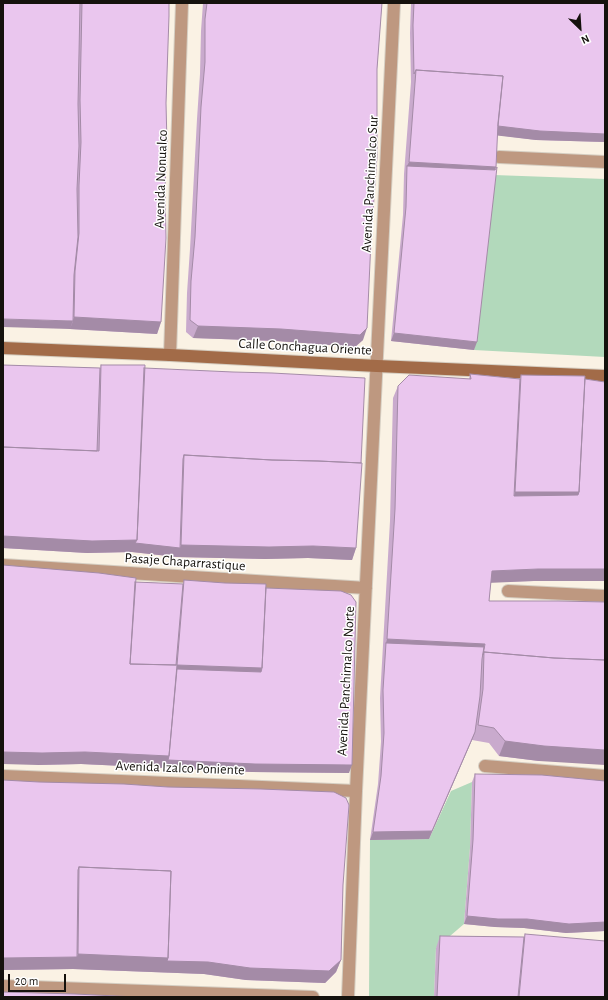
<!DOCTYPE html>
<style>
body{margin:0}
#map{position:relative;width:608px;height:1000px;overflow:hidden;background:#faf2e4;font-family:"Alegreya Sans",sans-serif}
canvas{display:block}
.frame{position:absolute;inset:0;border:4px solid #15120d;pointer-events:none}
.north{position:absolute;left:560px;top:8px;width:40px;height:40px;-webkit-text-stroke:3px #fff;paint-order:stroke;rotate:155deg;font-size:11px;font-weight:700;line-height:16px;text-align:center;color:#15120d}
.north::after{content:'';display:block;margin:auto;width:14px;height:18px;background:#15120d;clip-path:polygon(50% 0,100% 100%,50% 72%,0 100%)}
.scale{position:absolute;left:8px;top:974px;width:58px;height:18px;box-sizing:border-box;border:2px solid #15120d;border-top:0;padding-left:5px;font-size:12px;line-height:14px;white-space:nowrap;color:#15120d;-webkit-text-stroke:3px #fff;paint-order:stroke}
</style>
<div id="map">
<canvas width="608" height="1000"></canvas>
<div class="frame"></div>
<div class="north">N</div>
<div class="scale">20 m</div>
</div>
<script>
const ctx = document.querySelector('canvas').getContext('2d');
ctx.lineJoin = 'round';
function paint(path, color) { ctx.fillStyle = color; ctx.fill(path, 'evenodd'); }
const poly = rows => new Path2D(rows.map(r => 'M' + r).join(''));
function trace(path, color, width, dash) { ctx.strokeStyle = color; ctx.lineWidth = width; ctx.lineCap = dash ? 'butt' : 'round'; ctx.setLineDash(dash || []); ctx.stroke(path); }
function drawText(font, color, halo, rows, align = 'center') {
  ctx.font = font + ' "Alegreya Sans",sans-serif'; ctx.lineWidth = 3; ctx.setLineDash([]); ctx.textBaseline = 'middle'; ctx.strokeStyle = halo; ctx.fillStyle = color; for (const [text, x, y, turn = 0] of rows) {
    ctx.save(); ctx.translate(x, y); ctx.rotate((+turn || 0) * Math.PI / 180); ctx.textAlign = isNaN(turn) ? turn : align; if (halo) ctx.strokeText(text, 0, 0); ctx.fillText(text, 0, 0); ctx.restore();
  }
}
paint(poly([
 [494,175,605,179,605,357,474,350],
 [472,782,470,848,464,924,436,948,434,997,369,997,370,840,429,839,451,791]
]), '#b2d9bb');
const street = poly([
 [499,157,605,162],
 [170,355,182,3],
 [3,565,366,588],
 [508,591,605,596],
 [485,766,605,776],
 [3,776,356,791],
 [3,986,313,997],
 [348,997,356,791,394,3]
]);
const secondary = poly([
 [3,348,170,355,377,366,605,376]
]);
trace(street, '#d5cec2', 14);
trace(secondary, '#d5cec2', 14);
trace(street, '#be9880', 12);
trace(secondary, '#a26b48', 12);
paint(poly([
 [3,3,169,3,166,103,161,322,157,334,70,329],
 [203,3,382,3,377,69,363,340,355,347,277,341,193,338,186,332,187,293,190,249,197,119,200,74,201,31],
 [411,3,605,3,605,142,536,140,497,135,496,167,495,170,474,350,391,341,403,215,404,174,411,82,410,33],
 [3,365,100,368,101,365,144,368,356,548,352,560,308,558,265,559,177,557,132,552,87,553,3,548],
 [470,374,520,379,521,375,585,379,605,382,605,581,534,581,491,582,489,601,539,761,499,756,489,743,472,740,429,839,370,840,378,784,381,742,380,698,390,521,393,398,398,386,469,379],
 [184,580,266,588,349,773,252,772,81,764,38,765,135,582,183,584],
 [475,774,605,931,566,933,524,928,495,927,464,924,470,848,472,782],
 [3,780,343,885,341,960,336,972,325,983,246,980,204,974,73,969,3,970],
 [525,934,605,997,434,997,436,948,440,936,524,937]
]), '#c9aacd');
paint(poly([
 [496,126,605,134,605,142,536,140,493,135],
 [409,162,496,167,492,179,407,166],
 [74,317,161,322,157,334,70,329],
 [3,319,73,321,70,329,3,327],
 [198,326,367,328,363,340,355,347,277,341,193,338],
 [394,333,477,342,474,350,391,341],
 [515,492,579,492,574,507,510,508],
 [3,536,137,540,180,548,177,557,132,552,87,553,3,548],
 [181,545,313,546,356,548,352,560,308,558,265,559,177,557],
 [538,569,605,569,605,581,534,581,487,583,492,571],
 [387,639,485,644,481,656,386,643],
 [177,665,262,668,258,680,175,677],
 [475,732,472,740,429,839,370,840,373,832],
 [505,741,605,750,605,765,539,761,499,756],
 [3,752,85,752,352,765,349,773,252,772,81,764,38,765,3,764],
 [467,916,527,919,605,922,605,931,566,933,524,928,495,927,464,924],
 [78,954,341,960,336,972,325,983,246,980,204,974,73,969,3,970,3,958,77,957]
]), '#a48ba7');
const building = poly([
 [3,3,80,3,78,104,79,146,77,189,78,237,74,275,73,321,3,319,3,3],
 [82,3,169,3,169,16,166,103,167,144,165,187,166,238,161,322,74,317,75,271,79,233,79,185,81,142,80,100,82,3],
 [207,3,382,3,377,69,377,156,371,240,367,328,360,335,281,329,198,326,190,320,191,281,195,237,201,107,205,62,205,19,207,3],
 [414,3,605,3,605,134,540,131,498,126,503,76,416,70,414,74,413,25,414,3],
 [416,70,503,76,498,123,496,167,409,162,416,70],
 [407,166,495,170,497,167,477,342,394,333,406,207,407,166],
 [3,365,100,368,97,451,3,447,3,365],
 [101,365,145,365,137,540,92,541,3,536,3,447,99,451,101,365],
 [144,368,233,372,272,373,365,378,361,463,318,461,272,460,184,455,183,459,180,548,135,543,137,540,144,368],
 [470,374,520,379,514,496,578,495,579,492,585,379,605,382,605,569,538,569,492,571,489,601,559,601,605,602,605,660,554,658,484,652,483,655,485,644,387,639,395,509,398,386,409,375,471,379,470,374],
 [521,375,585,376,579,492,515,492,521,375],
 [184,455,272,460,318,461,362,463,356,548,313,546,269,547,181,545,184,455],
 [3,565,99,573,136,578,130,664,177,665,169,756,85,752,42,753,3,752,3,565],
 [184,580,225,583,266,584,262,668,177,665,184,580],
 [135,582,183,584,176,665,130,664,135,582],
 [266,588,341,591,351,595,356,602,352,765,255,764,168,760,169,756,177,669,261,672,262,668,266,588],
 [386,643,484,647,482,659,480,696,475,732,432,831,373,832,381,776,384,733,383,690,386,643],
 [484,652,554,658,605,660,605,750,544,746,505,741,494,728,478,725,483,689,484,652],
 [475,774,542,775,605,781,605,922,569,924,527,919,498,919,467,916,473,840,475,774],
 [3,780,39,782,124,784,168,787,261,789,334,792,346,798,349,805,343,885,341,960,329,971,250,968,208,962,167,961,168,958,171,871,79,867,78,870,77,957,3,958,3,780],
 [79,867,171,871,168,958,78,954,79,867],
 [525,934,605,941,605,997,519,997,525,934],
 [440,936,524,937,518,997,437,997,440,936],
 [3,992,75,994,137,997,3,997,3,992]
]);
paint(building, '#eac6ee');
trace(building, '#a48ba7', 1);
drawText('14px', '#15120d', '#fff', [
 ["Avenida Nonualco",161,179,-88],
 ["Avenida Panchimalco Sur",370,184,-87],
 ["Calle Conchagua Oriente",305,347,3],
 ["Pasaje Chaparrastique",185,562,4],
 ["Avenida Panchimalco Norte",346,681,-87],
 ["Avenida Izalco Poniente",180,768,2]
]);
</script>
